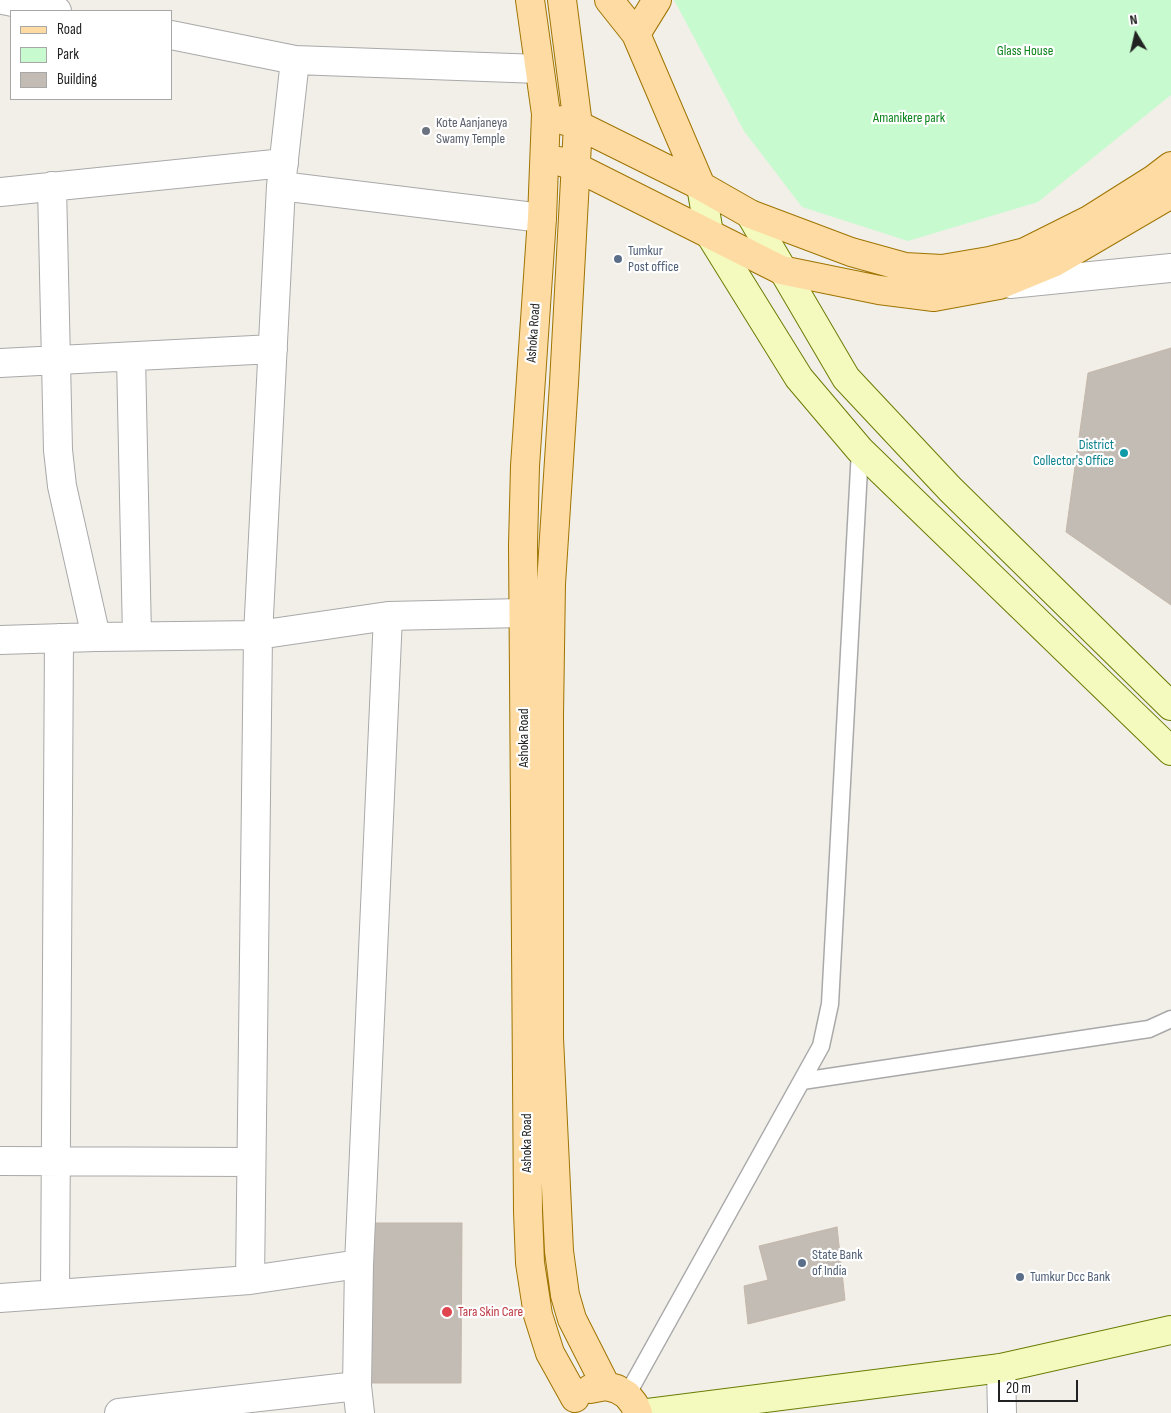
<!DOCTYPE html>
<style>
body{margin:0}
#map{position:relative;width:1171px;height:1413px;overflow:hidden;background:#f2efe8;font-family:"Sofia Sans Condensed",sans-serif}
canvas{display:block}
.legend{position:absolute;left:10px;top:10px;width:162px;height:90px;box-sizing:border-box;background:#fff;border:1px solid #a7a7a7;margin:0;padding:6px 9px;list-style:none;font-size:15px;color:#222}
.legend li{display:flex;align-items:center;gap:10px;height:25px}
.legend b{width:25px;border:1px solid #a7a7a7}
.north{position:absolute;left:1111px;top:10px;width:50px;height:50px;-webkit-text-stroke:4px #fff;paint-order:stroke;rotate:351deg;font-size:14px;font-weight:700;line-height:20px;text-align:center;color:#222}
.north::after{content:'';display:block;margin:auto;width:18px;height:22px;background:#222;clip-path:polygon(50% 0,100% 100%,50% 72%,0 100%)}
.scale{position:absolute;left:998px;top:1380px;width:80px;height:22px;box-sizing:border-box;border:2px solid #222;border-top:0;padding-left:6px;font-size:15px;line-height:18px;white-space:nowrap;color:#222;-webkit-text-stroke:4px #fff;paint-order:stroke}
</style>
<div id="map">
<canvas width="1171" height="1413"></canvas>
<ul class="legend">
<li><b style="height:6px;background:#fddba3"></b>Road</li>
<li><b style="height:14px;background:#c7face"></b>Park</li>
<li><b style="height:14px;background:#c3bcb4"></b>Building</li>
</ul>
<div class="north">N</div>
<div class="scale">20 m</div>
</div>
<script>
const ctx = document.querySelector('canvas').getContext('2d');
ctx.lineJoin = 'round';
function paint(path, color) { ctx.fillStyle = color; ctx.fill(path, 'evenodd'); }
const poly = rows => new Path2D(rows.map(r => 'M' + r).join(''));
function trace(path, color, width, dash) { ctx.strokeStyle = color; ctx.lineWidth = width; ctx.lineCap = dash ? 'butt' : 'round'; ctx.setLineDash(dash || []); ctx.stroke(path); }
function drawText(font, color, halo, rows, align = 'center') {
  ctx.font = font + ' "Sofia Sans Condensed",sans-serif'; ctx.lineWidth = 4.5; ctx.setLineDash([]); ctx.textBaseline = 'middle'; ctx.strokeStyle = halo; ctx.fillStyle = color; for (const [text, x, y, turn = 0] of rows) {
    ctx.save(); ctx.translate(x, y); ctx.rotate((+turn || 0) * Math.PI / 180); ctx.textAlign = isNaN(turn) ? turn : align; if (halo) ctx.strokeText(text, 0, 0); ctx.fillText(text, 0, 0); ctx.restore();
  }
}
paint(poly([
 [674,0,1171,0,1171,95,1038,202,908,241,802,207,744,131]
]), '#c7face');
const building = poly([
 [1171,348,1171,605,1066,532,1088,373,1171,348],
 [372,1223,462,1223,461,1383,371,1383,372,1223],
 [837,1227,845,1300,748,1324,744,1286,768,1280,759,1246,837,1227]
]);
paint(building, '#c3bcb4');
trace(building, '#c4b7aa', 1);
const service = poly([
 [802,1081,1149,1029,1171,1019],
 [627,1395,821,1046,830,1004,860,450]
]);
const minor = poly([
 [3,0,57,11],
 [171,35,295,60,539,69],
 [295,60,281,186,542,218],
 [52,186,58,450,62,486,96,637],
 [281,186,258,635,388,616,523,613],
 [0,192,284,163],
 [1010,284,1171,268],
 [131,357,137,636],
 [0,363,273,349],
 [0,640,96,637,258,635,250,1280],
 [0,1161,251,1162],
 [55,1294,59,638],
 [0,1298,250,1280,359,1264],
 [1001,1368,1002,1413],
 [119,1413,357,1386],
 [360,1413,357,1386,359,1264,388,616]
]);
const secondary = poly([
 [701,186,709,233,799,378,860,450,1171,751],
 [750,214,846,378,950,489,1171,706],
 [648,1413,1001,1368,1171,1330]
]);
const primary = poly([
 [530,0,546,114,542,218,525,466,523,545,528,1212,530,1263,538,1315,550,1353,575,1398],
 [562,0,578,125,564,383,551,584,549,715,549,1038,559,1251,565,1295,572,1319,606,1386],
 [609,0,636,34,701,186],
 [636,34,657,0],
 [562,120,578,125,701,186,750,214,851,252,905,267,942,269,989,261,1025,252,1089,220,1154,179,1171,166],
 [559,161,576,167,781,270,879,290,934,297,999,285,1055,262,1171,194],
 [590,1389,606,1386,617,1389,627,1395,634,1404,638,1413]
]);
trace(service, '#a9a9a9', 19);
trace(minor, '#a9a9a9', 30);
trace(secondary, '#697d04', 30);
trace(primary, '#9f7400', 30);
trace(service, '#fff', 16);
trace(minor, '#fff', 28);
trace(secondary, '#f4fabe', 28);
trace(primary, '#fddba3', 28);
for (const [x, y, r, color] of [
 [426,131,5,"#6b7280"],
 [618,259,5,"#5c6f8a"],
 [1124,453,5,"#0f9aa8"],
 [802,1263,5,"#5c6f8a"],
 [1020,1277,5,"#5c6f8a"],
 [447,1312,6,"#e0444e"]
]) { const dot = new Path2D(); dot.arc(x, y, r, 0, 2 * Math.PI); ctx.fillStyle = color; ctx.fill(dot); trace(dot, '#fff', 2); }
drawText('14px', '#0b841c', '#fff', [
 ["Glass House",1025,51],
 ["Amanikere park",909,118]
]);
drawText('14px', '#5b616d', '#fff', [
 ["Kote Aanjaneya",436,123],
 ["Swamy Temple",436,139]
], 'left');
drawText('14px', '#4e5e75', '#fff', [
 ["Tumkur",628,251],
 ["Post office",628,267],
 ["State Bank",812,1255],
 ["of India",812,1271],
 ["Tumkur Dcc Bank",1030,1277]
], 'left');
drawText('14px', '#222', '#fff', [
 ["Ashoka Road",534,333,-86],
 ["Ashoka Road",524,738,-90],
 ["Ashoka Road",527,1143,-90]
]);
drawText('14px', '#0d838f', '#fff', [
 ["District",1114,445],
 ["Collector's Office",1114,461]
], 'right');
drawText('14px', '#be3a42', '#fff', [
 ["Tara Skin Care",458,1312]
], 'left');
</script>
